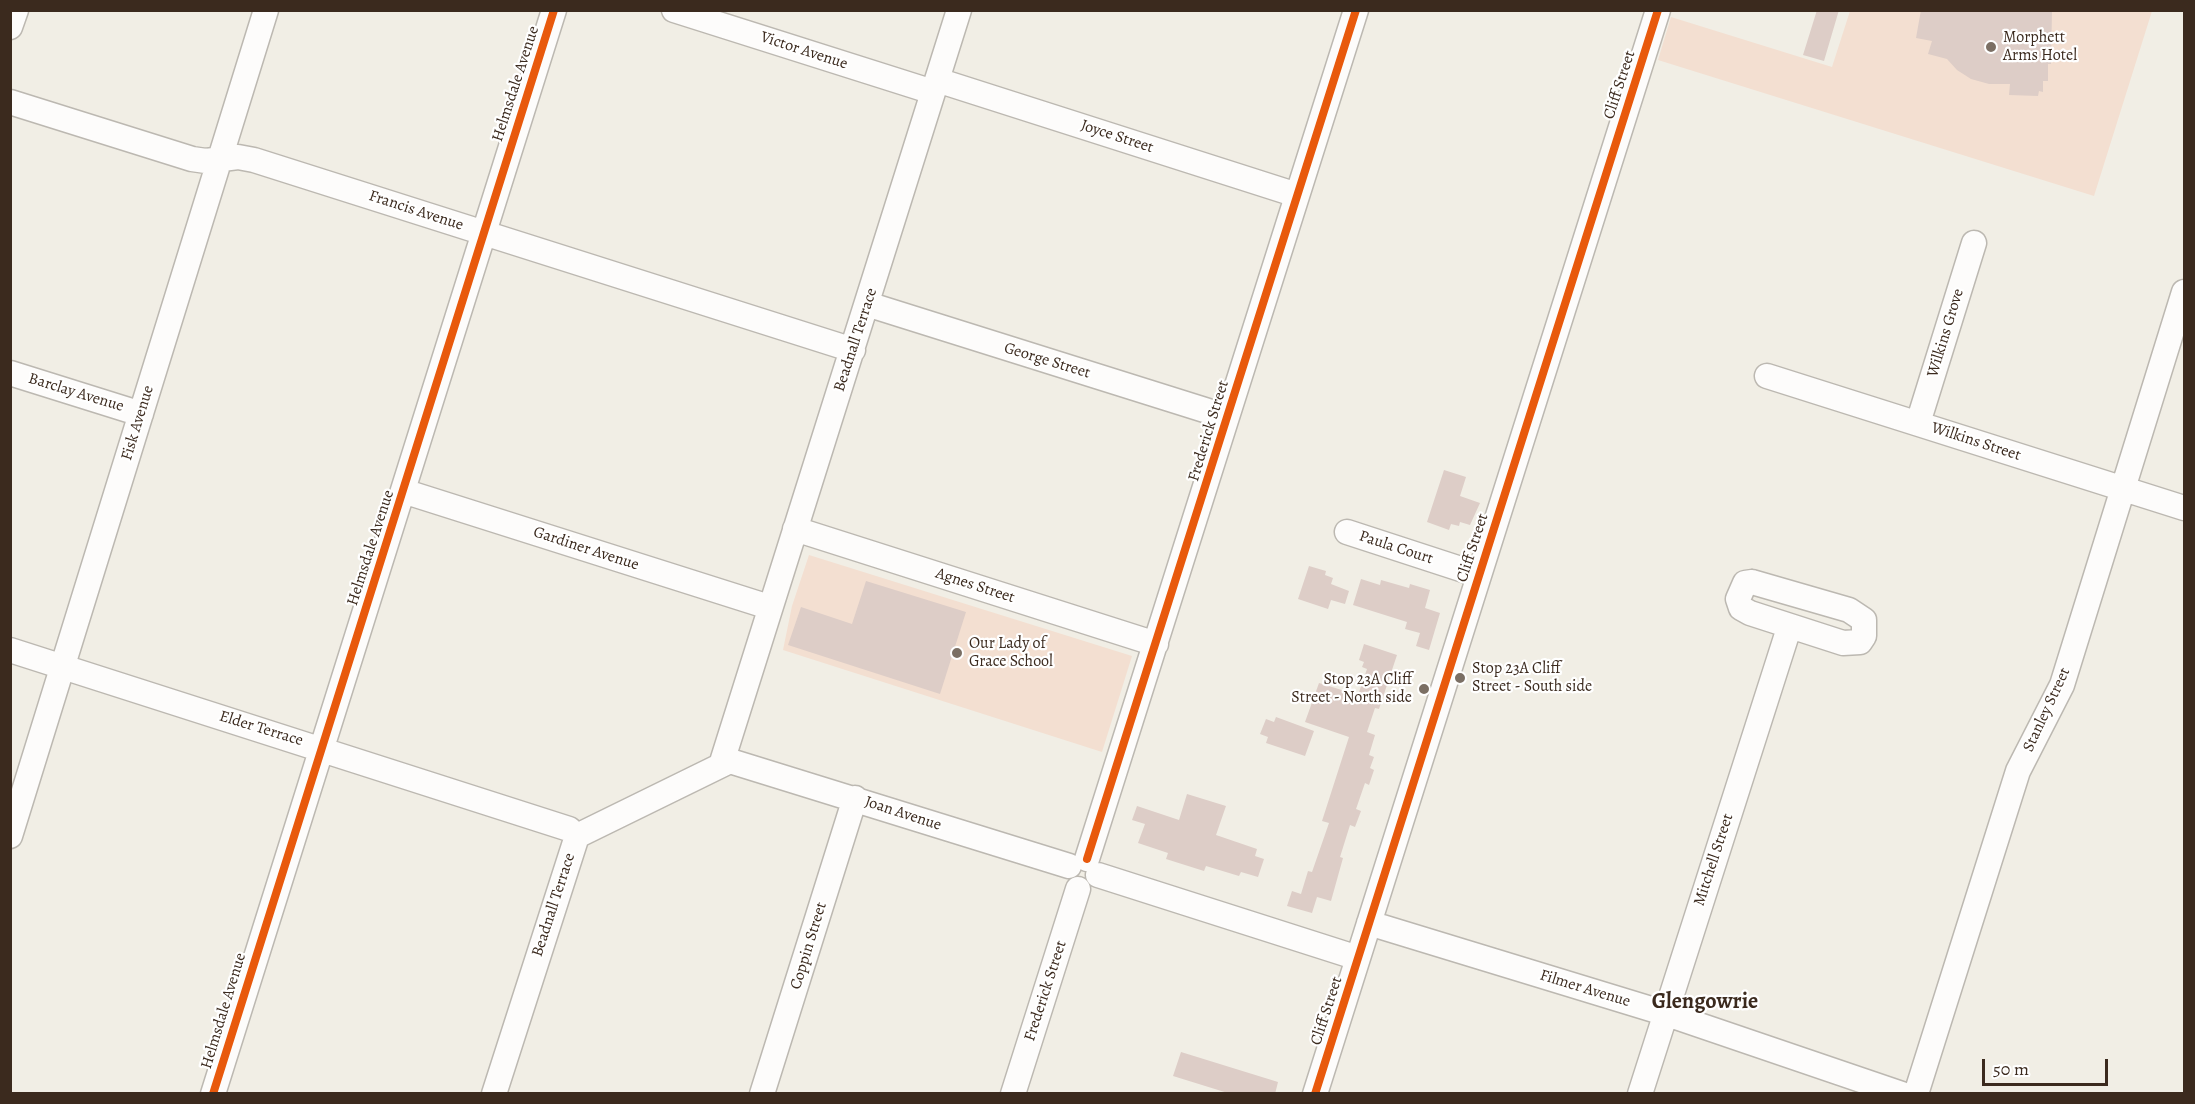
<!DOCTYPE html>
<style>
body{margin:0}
#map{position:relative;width:2195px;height:1104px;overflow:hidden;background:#f1eee5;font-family:Alegreya,serif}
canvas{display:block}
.frame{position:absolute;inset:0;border:12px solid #3b2a1e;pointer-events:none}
.scale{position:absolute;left:1982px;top:1059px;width:126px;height:27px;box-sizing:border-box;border:3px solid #3b2a1e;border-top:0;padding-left:8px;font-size:18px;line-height:21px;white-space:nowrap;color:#3b2a1e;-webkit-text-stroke:4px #fff;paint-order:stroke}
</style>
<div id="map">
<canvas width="2195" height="1104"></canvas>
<div class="frame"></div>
<div class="scale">50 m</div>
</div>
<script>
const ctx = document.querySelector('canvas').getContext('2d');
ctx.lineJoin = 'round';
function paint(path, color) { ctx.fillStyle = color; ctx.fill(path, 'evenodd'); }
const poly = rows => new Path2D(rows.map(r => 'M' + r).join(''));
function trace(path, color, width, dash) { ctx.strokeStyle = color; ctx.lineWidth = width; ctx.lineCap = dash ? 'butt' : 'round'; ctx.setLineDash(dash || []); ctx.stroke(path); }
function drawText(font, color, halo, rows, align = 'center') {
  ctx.font = font + ' Alegreya,serif'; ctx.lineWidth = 4.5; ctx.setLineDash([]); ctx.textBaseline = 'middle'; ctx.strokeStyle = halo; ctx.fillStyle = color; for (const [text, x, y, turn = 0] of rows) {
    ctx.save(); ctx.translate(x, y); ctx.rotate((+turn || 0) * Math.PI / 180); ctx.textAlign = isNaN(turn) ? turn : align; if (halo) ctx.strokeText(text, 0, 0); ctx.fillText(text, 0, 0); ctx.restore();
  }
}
paint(poly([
 [1850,11,2152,11,2094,196,1658,60,1671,17,1832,67],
 [809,555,1132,656,1102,752,783,650,792,606]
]), '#f3dfd1');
paint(poly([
 [1817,10,1839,10,1824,61,1803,55],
 [1921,10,2052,10,2051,64,2048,64,2048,81,2043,81,2043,92,2039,91,2038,96,2009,95,2010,84,1989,84,1971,79,1957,70,1947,59,1928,54,1932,41,1916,38],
 [1444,470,1466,477,1460,496,1480,503,1470,525,1460,522,1459,526,1451,524,1449,530,1427,522],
 [1309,566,1326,571,1325,575,1333,578,1331,584,1349,591,1345,604,1331,600,1328,609,1298,599],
 [1361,579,1380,585,1381,580,1409,588,1410,584,1430,590,1425,608,1440,613,1429,650,1416,646,1420,633,1405,629,1407,622,1353,605],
 [866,581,966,612,940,694,788,645,801,607,852,624],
 [1364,644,1397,655,1379,709,1375,708,1367,732,1375,735,1369,755,1374,757,1370,768,1374,770,1369,785,1365,783,1356,809,1361,811,1355,827,1350,825,1340,857,1343,858,1331,901,1317,897,1312,913,1287,906,1292,891,1301,894,1308,871,1312,872,1329,823,1322,821,1349,737,1305,722,1319,683,1358,695,1367,669,1362,667,1364,662,1359,660],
 [1276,717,1314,731,1305,756,1266,743,1268,737,1260,734,1266,719,1274,722],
 [1187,794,1226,806,1216,835,1257,849,1255,856,1264,859,1258,877,1241,872,1239,876,1206,866,1204,871,1166,859,1168,853,1138,843,1145,824,1132,820,1137,806,1179,820],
 [1181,1052,1278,1082,1275,1094,1231,1094,1173,1076]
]), '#ddcdc7');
const minor = poly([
 [674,10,933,92],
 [10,27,16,10],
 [937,80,1297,195],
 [10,102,192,159,206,161,238,157,254,160,853,350],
 [867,304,1227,417],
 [10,373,141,414],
 [1767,376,2184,508],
 [1918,423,1974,243],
 [403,491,769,607],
 [795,529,1156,644],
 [1347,532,1479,575],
 [1752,582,1849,610,1864,620,1864,636,1860,642,1843,643,1750,613,1741,608,1738,599,1745,583,1752,582],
 [10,650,569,829,577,836],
 [721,765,959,10],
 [10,836,266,10],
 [1087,859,1356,10],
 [1098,875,1358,958],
 [1369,923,1664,1013,1902,1094],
 [213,1094,554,10],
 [494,1094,577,836,730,761,1069,866],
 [762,1094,855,798],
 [1013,1094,1078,889],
 [1315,1094,1658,10],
 [1640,1094,1789,628],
 [1916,1094,2018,771,2062,685,2184,292]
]);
trace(minor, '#bcb8b1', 27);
trace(minor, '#fdfcfb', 24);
trace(poly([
 [1087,859,1356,10],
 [213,1094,554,10],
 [1315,1094,1658,10]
]), '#e8590c', 8);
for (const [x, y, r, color] of [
 [1991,47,6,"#7b6f64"],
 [957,653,6,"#7b6f64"],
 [1460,678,6,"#7b6f64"],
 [1424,689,6,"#7b6f64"]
]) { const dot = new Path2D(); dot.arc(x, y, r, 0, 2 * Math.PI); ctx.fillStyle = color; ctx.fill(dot); trace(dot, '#fff', 2); }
drawText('16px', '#3b2a1e', '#fff', [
 ["Morphett",2003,38],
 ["Arms Hotel",2003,56],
 ["Our Lady of",969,644],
 ["Grace School",969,662],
 ["Stop 23A Cliff",1472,669],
 ["Street - South side",1472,687],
 ["Stop 23A Cliff",1412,680,"right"],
 ["Street - North side",1412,698,"right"]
], 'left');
drawText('16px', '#3b2a1e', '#fff', [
 ["Victor Avenue",804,51,18],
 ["Helmsdale Avenue",516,84,-72],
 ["Cliff Street",1620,85,-72],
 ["Joyce Street",1117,137,18],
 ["Francis Avenue",416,211,18],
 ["Wilkins Grove",1946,333,-73],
 ["Beadnall Terrace",856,340,-72],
 ["George Street",1047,361,17],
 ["Barclay Avenue",76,393,17],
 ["Fisk Avenue",138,423,-73],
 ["Frederick Street",1209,431,-73],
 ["Wilkins Street",1976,442,18],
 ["Helmsdale Avenue",371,548,-72],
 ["Paula Court",1396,548,18],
 ["Cliff Street",1473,548,-72],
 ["Gardiner Avenue",586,549,18],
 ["Agnes Street",975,586,18],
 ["Stanley Street",2047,710,-65],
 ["Elder Terrace",261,729,17],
 ["Joan Avenue",903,814,18],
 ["Mitchell Street",1714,860,-72],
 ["Beadnall Terrace",554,905,-72],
 ["Coppin Street",809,946,-73],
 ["Filmer Avenue",1585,989,17],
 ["Frederick Street",1046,991,-72],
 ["Helmsdale Avenue",224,1011,-73],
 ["Cliff Street",1327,1011,-72]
]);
drawText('bold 22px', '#3b2a1e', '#fff', [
 ["Glengowrie",1705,1003]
]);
</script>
